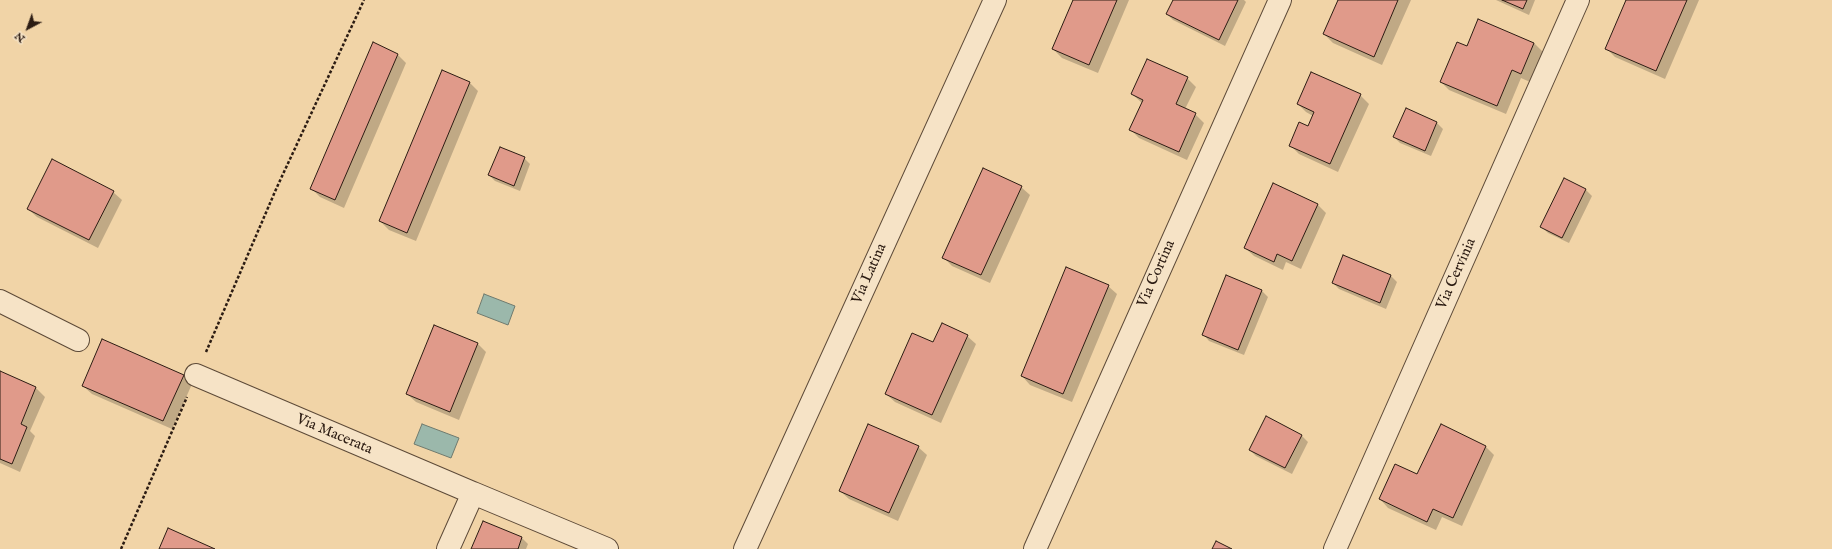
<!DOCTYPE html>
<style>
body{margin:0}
#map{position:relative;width:1832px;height:549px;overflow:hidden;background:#f1d4a7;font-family:"IM FELL English",serif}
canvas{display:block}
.north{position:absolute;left:8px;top:8px;width:40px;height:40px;-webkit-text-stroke:3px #f6e3c6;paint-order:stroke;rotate:221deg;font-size:11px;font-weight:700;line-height:16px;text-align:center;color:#2c1c13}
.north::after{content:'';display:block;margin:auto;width:14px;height:18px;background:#2c1c13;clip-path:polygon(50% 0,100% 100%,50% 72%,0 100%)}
</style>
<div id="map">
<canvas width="1832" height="549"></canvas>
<div class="north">N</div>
</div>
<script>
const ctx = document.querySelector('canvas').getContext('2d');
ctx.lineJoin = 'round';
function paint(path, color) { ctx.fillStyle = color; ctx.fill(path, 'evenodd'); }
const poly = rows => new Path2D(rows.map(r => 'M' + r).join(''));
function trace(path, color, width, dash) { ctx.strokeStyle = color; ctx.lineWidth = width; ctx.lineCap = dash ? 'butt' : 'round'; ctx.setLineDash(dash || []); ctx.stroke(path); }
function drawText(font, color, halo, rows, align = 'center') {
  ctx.font = font + ' "IM FELL English",serif'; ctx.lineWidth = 4; ctx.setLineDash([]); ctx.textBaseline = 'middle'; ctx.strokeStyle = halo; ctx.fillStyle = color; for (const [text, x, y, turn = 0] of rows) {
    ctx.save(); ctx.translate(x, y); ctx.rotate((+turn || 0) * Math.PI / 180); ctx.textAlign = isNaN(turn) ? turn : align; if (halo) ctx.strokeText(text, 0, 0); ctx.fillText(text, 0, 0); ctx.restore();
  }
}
const water = poly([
 [484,294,515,306,508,325,477,313,484,294],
 [422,424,459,438,451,458,414,444,422,424]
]);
paint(water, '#9bb8ab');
trace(water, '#6f7a6e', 1);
paint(poly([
 [1074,0,1129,0,1098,73,1062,58,1053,49],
 [1174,0,1244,0,1246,2,1225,46,1173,20,1167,14],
 [1339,0,1411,0,1382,65,1333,43,1324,34],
 [1496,0,1535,0,1529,15],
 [1627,0,1699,0,1665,79,1615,57,1606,48],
 [1478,20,1534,43,1543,52,1530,82,1521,78,1506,114,1449,90,1441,82,1467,47],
 [398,55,406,63,344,208,320,197,311,188],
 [1187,78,1196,87,1185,109,1195,114,1204,123,1187,160,1139,138,1130,129,1142,103,1132,94],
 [469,82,478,91,416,241,389,230,380,221],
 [1360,95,1369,104,1338,172,1299,154,1290,145,1308,127,1313,116,1306,112,1298,104],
 [1406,109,1437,123,1443,129,1431,156,1400,143,1394,137],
 [524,158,530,164,520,191,495,181,489,175],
 [1565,179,1586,190,1592,196,1569,243,1548,233,1542,227],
 [1021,187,1030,195,990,283,952,266,944,258],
 [113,192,122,200,98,248,37,217,28,209],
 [1318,205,1326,213,1301,269,1286,262,1283,270,1254,256,1245,248],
 [1226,276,1262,291,1268,297,1244,355,1209,341,1203,334],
 [1391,276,1397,282,1386,309,1339,289,1333,283],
 [1108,286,1117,294,1072,402,1030,385,1022,376],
 [967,336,976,344,941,423,895,402,886,394,934,344],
 [478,344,486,352,459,420,416,402,407,394],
 [0,373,36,388,45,397,30,431,35,436,20,472,0,463],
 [183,375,192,384,172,429,92,394,83,386],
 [1266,418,1302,436,1308,442,1292,474,1256,456,1250,450],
 [1441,426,1486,447,1494,455,1462,526,1442,517,1436,530,1388,508,1380,499,1418,476],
 [918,447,927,455,898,521,849,499,840,491],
 [483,522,522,538,528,544,526,549,472,549]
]), '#0003');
const building = poly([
 [1073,0,1117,0,1089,65,1052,49,1073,0],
 [1173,0,1238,0,1219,40,1166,14,1173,0],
 [1338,0,1398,0,1374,57,1323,34,1338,0],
 [1502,0,1527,0,1523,9,1502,0],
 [1626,0,1687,0,1656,71,1605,49,1626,0],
 [1478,19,1534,43,1521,74,1512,70,1497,106,1440,82,1457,42,1467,46,1478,19],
 [373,42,398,54,335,200,310,189,373,42],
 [1147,59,1188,77,1176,104,1196,113,1179,152,1129,130,1143,100,1131,94,1147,59],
 [442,70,470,82,407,233,379,221,442,70],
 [1311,72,1361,94,1330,164,1289,146,1299,122,1308,126,1314,112,1297,104,1311,72],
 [1406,108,1437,122,1425,151,1393,137,1406,108],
 [500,147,525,157,514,186,488,175,500,147],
 [52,159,114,191,89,240,27,209,52,159],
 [983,168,1022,186,981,275,942,258,983,168],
 [1564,178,1586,189,1562,238,1540,227,1564,178],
 [1273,183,1318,204,1292,261,1277,254,1274,262,1244,248,1273,183],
 [1343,255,1391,275,1380,303,1332,283,1343,255],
 [1066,267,1109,285,1063,394,1021,376,1066,267],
 [1226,275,1262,290,1238,350,1202,335,1226,275],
 [942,323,968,335,932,415,885,394,912,333,933,342,942,323],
 [434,325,478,343,450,412,406,394,434,325],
 [102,339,184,375,163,421,82,386,102,339],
 [0,371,36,387,21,424,27,427,12,464,0,459,0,371],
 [1266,416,1302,435,1285,468,1249,450,1266,416],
 [868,424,919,446,889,513,839,491,868,424],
 [1441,424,1486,446,1453,518,1433,509,1427,522,1379,499,1395,464,1417,474,1441,424],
 [483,521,522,537,518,549,471,549,483,521],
 [168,528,215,549,159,549,168,528],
 [1216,541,1232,549,1212,549,1216,541]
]);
paint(building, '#e09a8a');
trace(building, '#2c1c13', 1);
const minor = poly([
 [0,301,78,340],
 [196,375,473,493],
 [448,549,473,493,607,549],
 [745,549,995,0],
 [1035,549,1280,0],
 [1335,549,1578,0]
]);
trace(minor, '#5d4a38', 24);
trace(poly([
 [206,352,277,187,364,0],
 [121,549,187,397]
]), '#2c1c13', 2.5, [3, 2]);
trace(minor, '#f6e3c6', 22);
drawText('15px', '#2c1c13', '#f6e3c6', [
 ["Via Latina",870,274,-66],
 ["Via Cortina",1157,274,-66],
 ["Via Cervinia",1457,274,-66],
 ["Via Macerata",334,435,23]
]);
</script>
